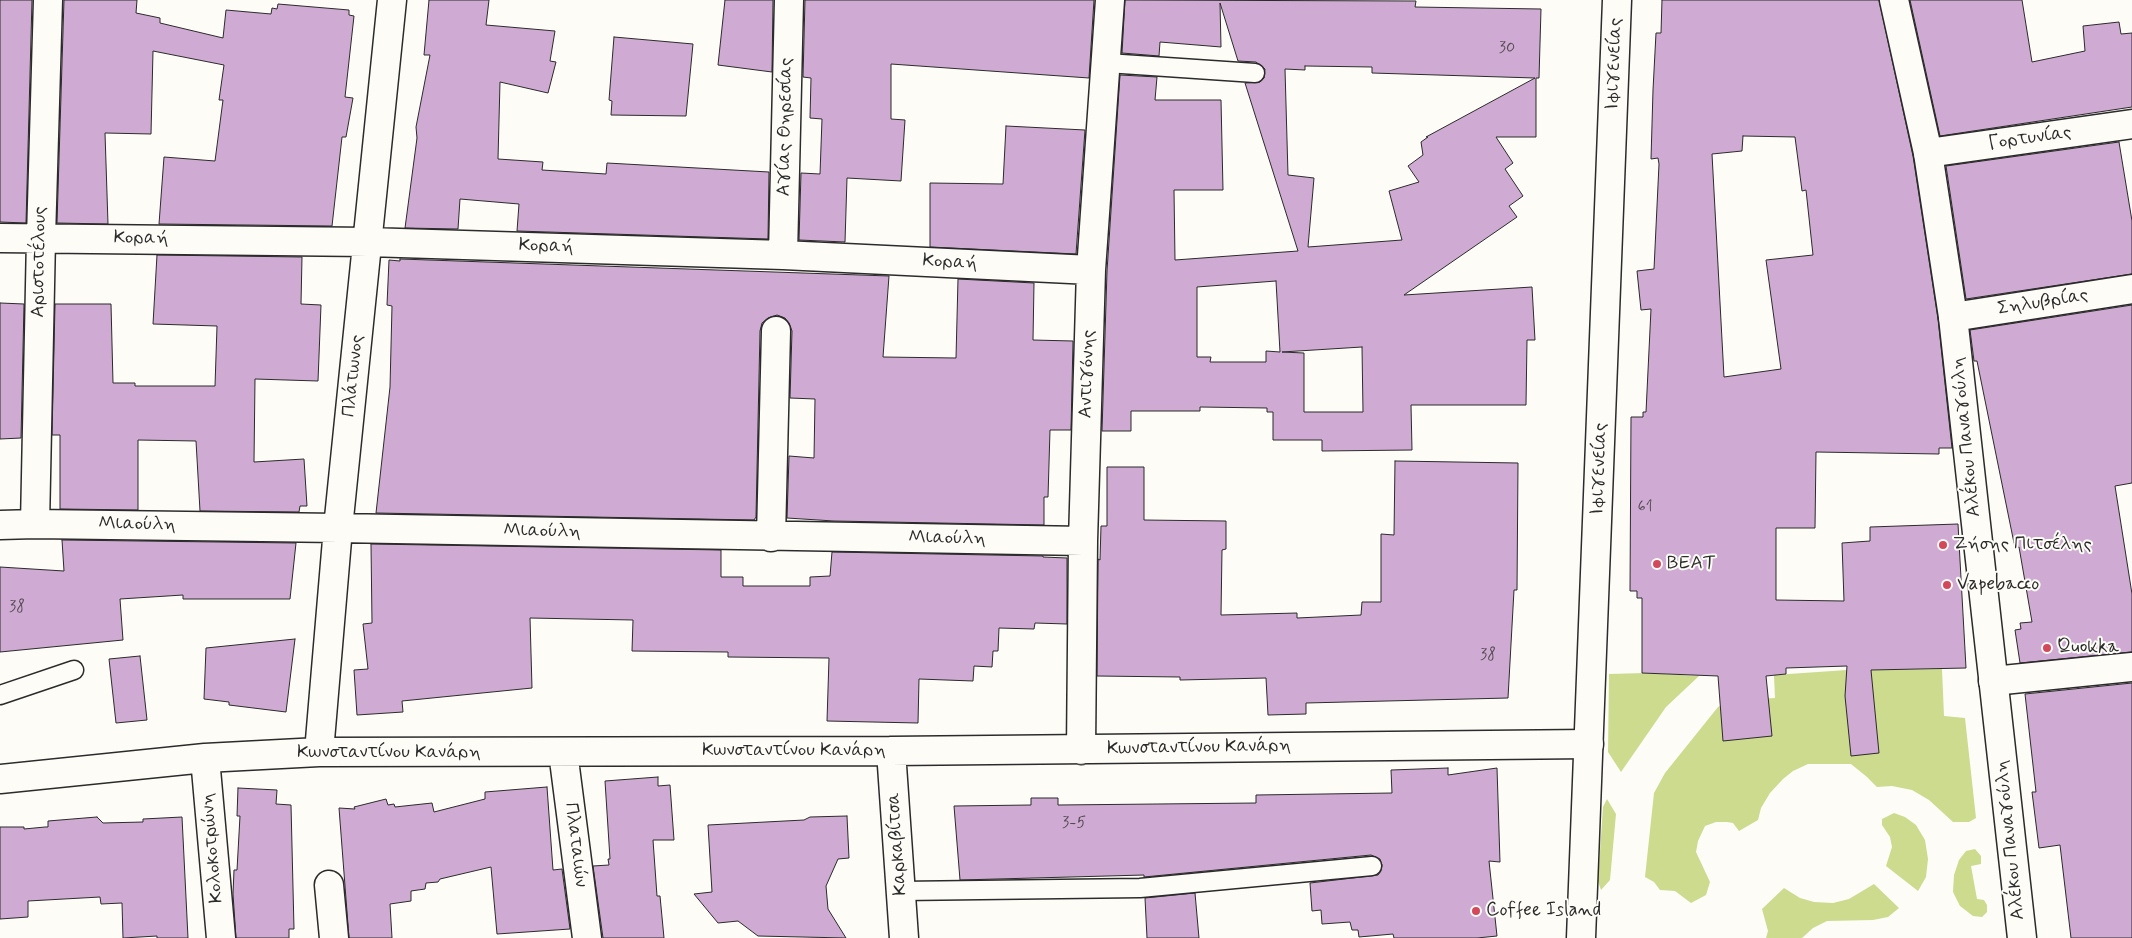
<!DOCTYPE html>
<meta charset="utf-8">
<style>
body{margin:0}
canvas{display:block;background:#fdfcf7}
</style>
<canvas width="2132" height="938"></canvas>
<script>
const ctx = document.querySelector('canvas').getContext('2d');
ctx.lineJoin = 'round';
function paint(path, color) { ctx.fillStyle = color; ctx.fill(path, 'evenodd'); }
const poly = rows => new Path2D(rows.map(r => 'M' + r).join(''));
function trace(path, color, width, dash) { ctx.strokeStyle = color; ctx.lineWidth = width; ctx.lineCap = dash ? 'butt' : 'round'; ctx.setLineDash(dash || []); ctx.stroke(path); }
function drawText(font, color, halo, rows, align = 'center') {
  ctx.font = font + ' Mynerve,sans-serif'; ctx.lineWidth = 4; ctx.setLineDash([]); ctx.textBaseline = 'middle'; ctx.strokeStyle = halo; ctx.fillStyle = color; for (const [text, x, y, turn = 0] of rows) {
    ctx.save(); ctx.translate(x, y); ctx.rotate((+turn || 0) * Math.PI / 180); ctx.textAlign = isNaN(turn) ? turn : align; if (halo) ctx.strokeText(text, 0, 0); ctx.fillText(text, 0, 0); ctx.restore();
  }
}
paint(poly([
 [1942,669,1944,716,1965,718,1976,818,1969,822,1953,822,1929,800,1912,790,1892,786,1877,787,1867,777,1851,764,1808,764,1793,771,1783,779,1770,793,1761,808,1758,820,1739,831,1733,823,1727,822,1716,822,1705,826,1698,841,1696,852,1710,882,1706,895,1691,903,1675,891,1660,890,1654,882,1645,877,1654,793,1665,773,1718,707,1728,701,1775,698,1774,675,1847,670],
 [1645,673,1699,676,1666,707,1621,772,1608,752,1609,674],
 [1607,799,1616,814,1610,880,1601,890,1598,881,1603,807],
 [1894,813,1905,817,1916,825,1925,840,1928,859,1926,877,1918,891,1886,866,1892,847,1890,837,1882,825,1882,819],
 [1975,849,1981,856,1981,864,1971,866,1977,899,1984,900,1987,905,1987,912,1982,917,1973,916,1960,906,1953,892,1954,875,1959,860,1966,851],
 [1874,884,1899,908,1888,917,1873,920,1827,921,1813,928,1802,938,1766,938,1768,931,1762,909,1784,888,1800,898,1814,902,1833,903,1849,899]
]), '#ccdb8e');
const building = poly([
 [0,0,32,0,26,223,0,222,0,0],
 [64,0,137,0,136,13,160,18,160,23,223,38,226,10,271,14,272,8,277,9,278,4,349,10,349,15,354,16,345,97,353,98,346,137,342,137,332,226,159,224,164,157,215,161,223,100,219,100,224,65,153,51,151,134,105,133,108,224,57,223,64,0],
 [429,0,489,0,486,25,555,31,550,61,556,62,548,93,500,82,498,159,543,162,542,170,606,174,607,163,769,172,768,239,517,231,519,204,460,199,458,229,405,228,417,138,416,127,430,55,424,55,429,0],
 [725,0,773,0,772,72,718,65,725,0],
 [805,0,1094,0,1089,78,891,64,891,119,905,120,901,181,847,178,845,242,799,240,801,173,820,174,822,119,810,118,811,78,803,77,805,0],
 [1125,0,1416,1,1415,7,1541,9,1539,78,1536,78,1536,137,1496,137,1513,163,1505,169,1523,196,1509,206,1517,217,1404,295,1532,287,1535,340,1527,340,1526,405,1411,405,1412,450,1322,451,1322,440,1273,440,1273,412,1267,412,1267,408,1200,407,1200,411,1131,411,1131,431,1102,431,1107,271,1120,75,1157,77,1155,100,1221,100,1223,190,1174,190,1175,260,1298,251,1245,83,1260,82,1264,78,1265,69,1256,62,1238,61,1220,3,1221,47,1160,42,1159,56,1122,53,1125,0],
 [1305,66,1372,67,1372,73,1535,78,1426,137,1428,137,1421,142,1423,155,1408,166,1419,182,1389,191,1402,240,1308,247,1314,178,1288,175,1285,69,1305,70,1305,66],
 [1276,281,1280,352,1266,351,1266,362,1210,362,1211,357,1197,357,1197,287,1276,281],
 [1362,347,1363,412,1304,412,1304,353,1282,352,1362,347],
 [1662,0,1879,0,1913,156,1938,319,1952,448,1939,448,1939,454,1816,452,1815,528,1776,528,1776,600,1844,601,1842,543,1870,541,1870,527,1958,524,1966,668,1871,670,1879,753,1851,756,1845,696,1847,666,1786,668,1786,674,1766,676,1772,736,1723,741,1718,676,1642,673,1642,598,1637,598,1637,591,1630,591,1631,417,1643,417,1643,412,1646,412,1651,309,1641,310,1637,271,1654,269,1659,164,1658,158,1651,159,1653,90,1656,33,1661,33,1662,0],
 [1743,136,1795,137,1802,191,1806,190,1813,255,1766,260,1781,369,1724,377,1712,154,1742,151,1743,136],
 [1910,0,2022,0,2032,62,2085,51,2083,26,2119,22,2121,34,2132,33,2132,107,1940,136,1910,0],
 [614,37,693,44,686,116,611,115,612,101,609,100,614,37],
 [1006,126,1085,130,1076,254,930,247,930,183,1003,184,1006,126],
 [2119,142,2132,221,2132,274,1966,299,1946,166,2119,142],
 [157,255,302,257,301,304,321,305,318,381,255,379,254,462,304,459,307,506,300,506,299,512,200,511,196,441,138,440,138,510,60,509,60,435,52,435,55,304,111,304,113,383,135,383,135,386,215,386,217,326,153,324,157,255],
 [400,259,889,276,883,357,956,358,958,279,1034,283,1033,340,1073,341,1071,430,1050,430,1048,497,1044,497,1044,525,834,521,787,518,789,456,814,458,815,399,790,398,792,331,789,323,785,318,777,315,768,318,762,323,760,331,756,517,754,520,376,513,390,387,392,306,387,305,389,260,400,261,400,259],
 [0,303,24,304,21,438,0,439,0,303],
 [2132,305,2132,483,2115,486,2132,594,2132,652,2020,663,2015,630,2021,629,2020,623,2032,622,2019,547,2015,548,1977,361,1974,361,1970,330,2132,305],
 [1395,461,1518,463,1517,590,1514,590,1508,698,1306,703,1306,714,1268,715,1266,678,1180,680,1180,677,1097,676,1098,559,1100,560,1101,526,1107,526,1107,467,1144,467,1144,520,1226,521,1226,549,1222,550,1221,615,1297,613,1297,618,1361,615,1362,602,1381,602,1381,534,1394,535,1395,461],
 [62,540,296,543,290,599,183,599,183,595,120,599,123,640,0,652,0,567,64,571,62,540],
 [371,544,721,550,721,577,743,577,743,586,810,586,810,577,830,576,832,552,1043,556,1043,557,1067,558,1067,624,1035,623,1034,629,999,628,998,651,993,651,992,667,974,666,973,681,919,679,918,723,827,721,829,658,728,657,728,652,632,651,633,620,530,618,532,688,402,701,403,712,357,715,354,670,368,669,363,624,372,623,371,544],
 [295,639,286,712,229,705,229,702,204,699,206,648,295,639],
 [140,656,147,720,116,723,109,659,140,656],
 [2132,683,2132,938,2071,938,2060,845,2039,848,2032,792,2036,792,2025,694,2132,683],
 [1448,768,1448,775,1497,768,1500,862,1489,861,1497,936,1477,938,1394,938,1393,934,1359,937,1358,930,1352,930,1350,922,1322,924,1321,910,1312,911,1310,883,1378,875,1381,871,1382,865,1380,859,1371,855,1144,877,1144,875,960,880,954,806,1031,805,1031,798,1058,798,1058,805,1256,803,1256,795,1392,793,1391,770,1448,768],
 [658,777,658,786,670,785,674,840,653,840,657,896,660,896,664,938,603,938,593,866,609,865,608,859,610,859,605,781,658,777],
 [547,787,553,870,562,869,570,929,497,934,491,867,440,879,438,882,426,883,425,889,411,891,411,901,390,904,392,938,349,938,339,808,355,809,354,807,386,799,388,805,394,804,395,807,432,803,434,812,485,799,485,792,547,787],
 [238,788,277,790,276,804,291,805,294,929,289,929,289,938,236,938,233,894,234,870,237,870,240,816,237,816,238,788],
 [847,816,849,858,838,859,826,886,828,909,846,938,758,936,738,921,718,923,694,894,712,892,708,825,804,820,810,817,847,816],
 [97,817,103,823,143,822,143,819,182,817,188,938,157,938,157,936,123,938,122,903,101,904,100,897,28,901,28,917,0,919,0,827,24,827,24,829,45,827,48,827,48,821,97,817],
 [1195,893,1199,938,1147,938,1145,898,1195,893]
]);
paint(building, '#cfaad2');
trace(building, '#2b2b2b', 1);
const service = poly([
 [1107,63,1255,73],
 [0,695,74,670],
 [901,891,1140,888,1372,866]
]);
const minor = poly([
 [1928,153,2132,124],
 [0,238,368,242,783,255,1091,270],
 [783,255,789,0],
 [1953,317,2132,289],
 [35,524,41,238,48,0],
 [0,525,35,524,338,528,1083,541],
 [771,537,776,331],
 [1993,681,2132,667],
 [1081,750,1083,541,1091,270,1110,0],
 [891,751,904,938],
 [319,752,338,528,392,0],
 [563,752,587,938],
 [205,758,221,938],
 [0,779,205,758,319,752,891,751,1589,744],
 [329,885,334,938]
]);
const tertiary = poly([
 [1894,0,1928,153,1953,317,2022,938],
 [1581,938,1617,0]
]);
trace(service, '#2b2b2b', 21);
trace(minor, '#2b2b2b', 31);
trace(tertiary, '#2b2b2b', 31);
trace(service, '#fdfcf7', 18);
trace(minor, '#fdfcf7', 28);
trace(tertiary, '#fdfcf7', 28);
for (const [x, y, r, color] of [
 [1943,545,5,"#d1495b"],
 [1657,564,5,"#d1495b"],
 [1947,585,5,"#d1495b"],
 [2047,648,5,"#d1495b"],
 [1476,911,5,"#d1495b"]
]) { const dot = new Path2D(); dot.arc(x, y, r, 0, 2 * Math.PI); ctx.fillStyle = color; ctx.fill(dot); trace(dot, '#fdfcf7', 2); }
drawText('16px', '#544b55', null, [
 ["30",1507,49],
 ["61",1645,508],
 ["38",17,608],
 ["38",1488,656],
 ["3-5",1074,824]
]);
drawText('19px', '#2b2b2b', '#fdfcf7', [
 ["Ιφιγενείας",1615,64,-88],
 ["Αγίας Θηρεσίας",786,127,-89],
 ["Γορτυνίας",2030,139,-8],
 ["Κοραή",141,239,1],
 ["Κοραή",546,247,2],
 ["Αριστοτέλους",40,262,-89],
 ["Κοραή",950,263,3],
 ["Σηλυβρίας",2043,303,-9],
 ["Αντιγόνης",1088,374,-88],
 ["Πλάτωνος",354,376,-84],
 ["Αλέκου Παναγούλη",1967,437,-96],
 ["Ιφιγενείας",1600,469,-88],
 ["Μιαούλη",137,525,1],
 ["Μιαούλη",542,532,1],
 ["Μιαούλη",947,539,1],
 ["Κωνσταντίνου Κανάρη",1199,748,-1],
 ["Κωνσταντίνου Κανάρη",794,751],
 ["Κωνσταντίνου Κανάρη",389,753],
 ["Αλέκου Παναγούλη",2011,840,-96],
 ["Καρκαβίτσα",898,844,-94],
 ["Πλαταιών",575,845,83],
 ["Κολοκοτρώνη",213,848,-95]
]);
drawText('19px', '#2b2b2b', '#fdfcf7', [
 ["Ζήσης Πιτσέλης",1953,545],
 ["ΒΕΑΤ",1667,564],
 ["Vapebacco",1957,585],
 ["Quokka",2057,648],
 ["Coffee Island",1486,911]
], 'left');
</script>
